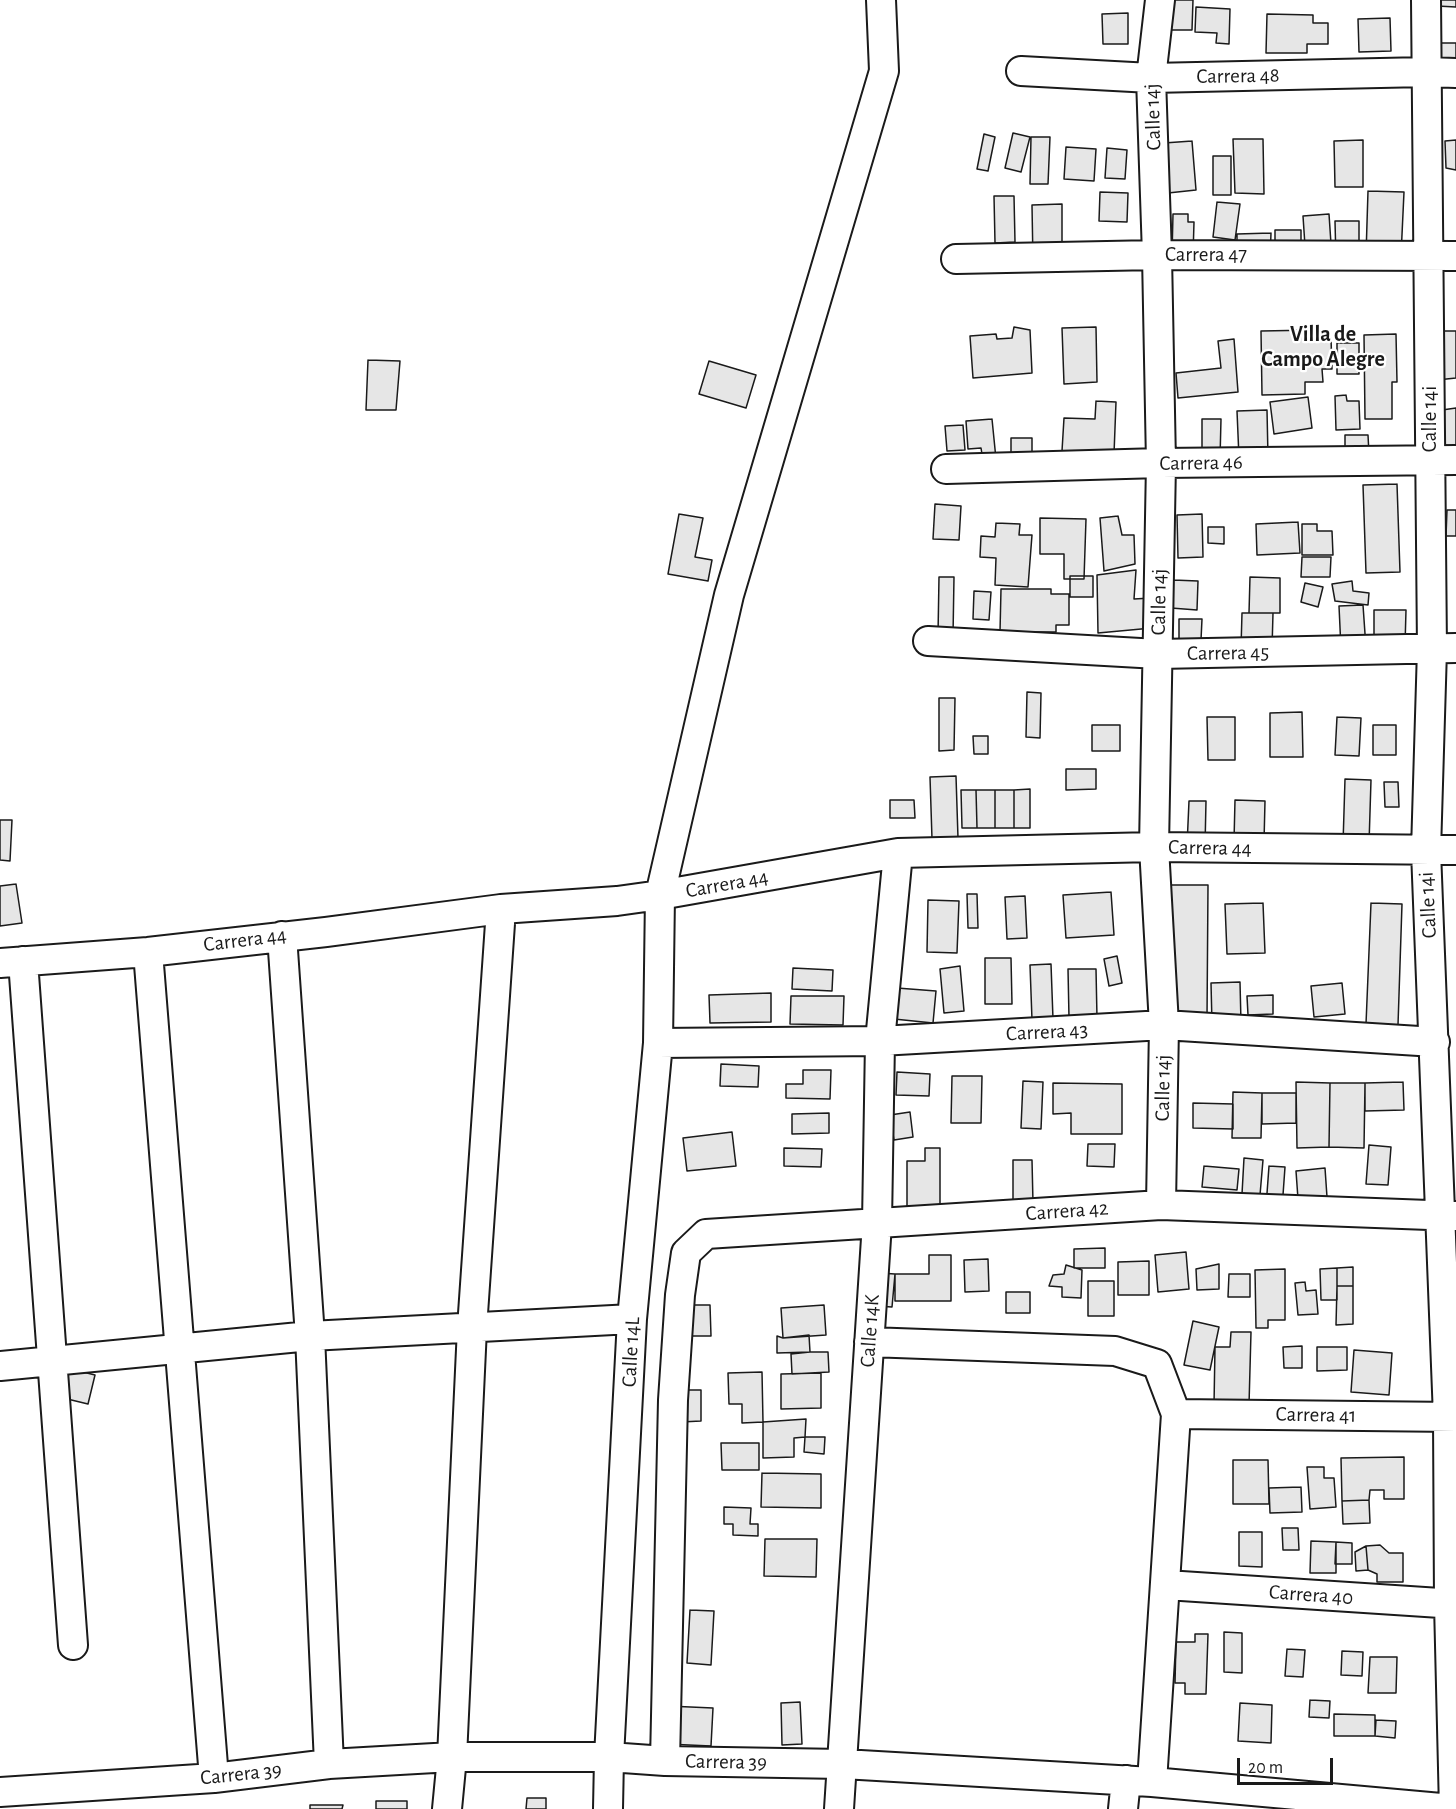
<!DOCTYPE html>
<style>
body{margin:0}
#map{position:relative;width:1456px;height:1809px;overflow:hidden;background:#fff;font-family:"Alegreya Sans",sans-serif}
canvas{display:block}
.scale{position:absolute;left:1237px;top:1758px;width:96px;height:27px;box-sizing:border-box;border:3px solid #1a1a1a;border-top:0;padding-left:8px;font-size:18px;line-height:21px;white-space:nowrap;color:#1a1a1a;-webkit-text-stroke:4px #fff;paint-order:stroke}
</style>
<div id="map">
<canvas width="1456" height="1809"></canvas>
<div class="scale">20 m</div>
</div>
<script>
const ctx = document.querySelector('canvas').getContext('2d');
ctx.lineJoin = 'round';
function paint(path, color) { ctx.fillStyle = color; ctx.fill(path, 'evenodd'); }
const poly = rows => new Path2D(rows.map(r => 'M' + r).join(''));
function trace(path, color, width, dash) { ctx.strokeStyle = color; ctx.lineWidth = width; ctx.lineCap = dash ? 'butt' : 'round'; ctx.setLineDash(dash || []); ctx.stroke(path); }
function drawText(font, color, halo, rows, align = 'center') {
  ctx.font = font + ' "Alegreya Sans",sans-serif'; ctx.lineWidth = 4.5; ctx.setLineDash([]); ctx.textBaseline = 'middle'; ctx.strokeStyle = halo; ctx.fillStyle = color; for (const [text, x, y, turn = 0] of rows) {
    ctx.save(); ctx.translate(x, y); ctx.rotate((+turn || 0) * Math.PI / 180); ctx.textAlign = isNaN(turn) ? turn : align; if (halo) ctx.strokeText(text, 0, 0); ctx.fillText(text, 0, 0); ctx.restore();
  }
}
const building = poly([
 [1168,0,1193,0,1192,30,1167,30,1168,0],
 [1437,0,1456,0,1456,7,1437,6,1437,0],
 [1196,7,1230,9,1229,44,1216,43,1217,33,1195,32,1196,7],
 [1128,13,1128,44,1103,44,1102,14,1128,13],
 [1267,14,1313,15,1313,23,1328,23,1328,44,1307,44,1307,53,1266,53,1267,14],
 [1390,18,1391,51,1359,52,1358,19,1390,18],
 [1433,43,1456,43,1456,70,1434,71,1433,43],
 [1013,133,1030,137,1021,172,1005,168,1013,133],
 [984,134,995,137,988,171,977,169,984,134],
 [1031,137,1050,137,1048,184,1030,184,1031,137],
 [1233,139,1263,139,1264,194,1235,193,1233,139],
 [1363,140,1363,187,1335,187,1334,141,1363,140],
 [1456,140,1456,170,1446,168,1445,141,1456,140],
 [1192,141,1196,190,1168,193,1164,143,1192,141],
 [1066,147,1096,149,1094,181,1064,179,1066,147],
 [1107,148,1127,150,1125,179,1105,178,1107,148],
 [1213,156,1231,156,1231,195,1213,195,1213,156],
 [1368,191,1404,192,1401,256,1366,255,1368,191],
 [1100,192,1128,193,1127,222,1099,221,1100,192],
 [994,196,1014,196,1015,242,995,243,994,196],
 [1217,202,1240,204,1235,240,1213,237,1217,202],
 [1062,204,1062,262,1033,263,1032,205,1062,204],
 [1173,214,1188,214,1188,222,1194,222,1193,256,1172,255,1173,214],
 [1329,214,1332,259,1306,261,1303,216,1329,214],
 [1335,221,1359,221,1359,260,1336,261,1335,221],
 [1275,230,1301,230,1301,259,1275,259,1275,230],
 [1271,233,1270,261,1237,261,1237,234,1271,233],
 [1014,327,1030,330,1032,373,973,378,970,336,996,334,997,339,1012,338,1014,327],
 [1096,327,1097,382,1064,384,1062,328,1096,327],
 [1315,330,1315,339,1331,338,1332,369,1322,369,1323,382,1305,382,1305,394,1262,395,1261,331,1315,330],
 [1437,331,1456,331,1456,378,1437,380,1437,331],
 [1396,334,1397,382,1392,382,1392,419,1365,419,1364,335,1396,334],
 [1234,339,1238,392,1178,398,1176,373,1221,368,1218,341,1234,339],
 [1337,343,1359,343,1359,374,1337,374,1337,343],
 [368,360,400,361,396,410,366,410,368,360],
 [709,361,756,375,746,408,699,394,709,361],
 [1346,395,1347,401,1359,401,1360,429,1336,430,1335,396,1346,395],
 [1308,397,1312,428,1274,434,1270,402,1308,397],
 [1096,401,1116,402,1114,454,1062,451,1064,418,1095,419,1096,401],
 [1456,408,1456,453,1441,454,1442,410,1456,408],
 [1267,410,1268,457,1239,458,1237,411,1267,410],
 [992,419,996,459,983,460,981,448,968,449,966,421,992,419],
 [1202,419,1221,419,1220,459,1202,458,1202,419],
 [963,425,965,450,947,451,945,426,963,425],
 [1345,435,1368,435,1369,454,1345,454,1345,435],
 [1011,438,1032,438,1032,460,1011,460,1011,438],
 [1397,484,1400,572,1366,573,1363,485,1397,484],
 [935,504,961,506,959,540,933,539,935,504],
 [1447,510,1456,510,1456,536,1446,536,1447,510],
 [679,514,703,518,695,557,712,560,708,581,668,574,679,514],
 [1202,514,1203,557,1178,558,1177,515,1202,514],
 [1118,516,1122,535,1134,535,1135,564,1104,571,1100,518,1118,516],
 [1040,518,1086,519,1084,579,1064,579,1064,554,1040,554,1040,518],
 [1298,522,1300,553,1257,555,1256,524,1298,522],
 [996,523,1020,524,1019,535,1032,535,1028,587,995,585,996,558,980,557,981,536,995,537,996,523],
 [1302,524,1317,524,1317,531,1332,531,1333,555,1302,555,1302,524],
 [1208,527,1224,527,1224,544,1208,543,1208,527],
 [1302,557,1331,557,1330,577,1301,577,1302,557],
 [1136,570,1134,599,1151,598,1152,628,1098,633,1097,575,1136,570],
 [1070,576,1093,576,1093,597,1070,597,1070,576],
 [939,577,954,577,953,636,938,635,939,577],
 [1250,577,1280,578,1280,613,1249,613,1250,577],
 [1173,580,1198,581,1197,610,1171,608,1173,580],
 [1352,581,1353,591,1369,593,1368,605,1335,601,1332,584,1352,581],
 [1305,583,1323,587,1318,607,1301,602,1305,583],
 [1001,589,1051,589,1051,594,1069,594,1069,625,1056,625,1056,632,1000,632,1001,589],
 [974,591,991,592,989,620,973,619,974,591],
 [1363,605,1366,648,1341,649,1339,606,1363,605],
 [1374,610,1406,610,1405,646,1374,645,1374,610],
 [1242,613,1273,613,1272,649,1241,648,1242,613],
 [1179,619,1202,619,1201,640,1179,639,1179,619],
 [1027,692,1041,693,1040,738,1026,737,1027,692],
 [939,698,955,698,954,750,939,751,939,698],
 [1302,712,1303,757,1270,757,1270,713,1302,712],
 [1207,717,1235,717,1235,760,1208,760,1207,717],
 [1337,717,1361,718,1359,756,1335,755,1337,717],
 [1092,725,1120,725,1120,751,1092,751,1092,725],
 [1373,725,1396,725,1396,755,1373,755,1373,725],
 [973,736,988,736,988,754,974,754,973,736],
 [1066,769,1096,769,1096,789,1066,790,1066,769],
 [956,776,958,838,932,839,930,777,956,776],
 [1345,779,1371,780,1369,844,1343,844,1345,779],
 [1384,782,1398,782,1399,807,1385,807,1384,782],
 [1030,789,1030,828,1014,828,1014,790,1030,789],
 [961,790,976,790,977,828,962,828,961,790],
 [976,790,995,790,995,828,977,828,976,790],
 [995,790,1014,790,1014,828,995,828,995,790],
 [890,800,914,800,915,818,890,818,890,800],
 [1235,800,1265,801,1264,842,1234,841,1235,800],
 [1189,801,1206,801,1205,847,1187,846,1189,801],
 [0,820,12,820,10,861,0,860,0,820],
 [16,884,22,923,0,926,0,886,16,884],
 [1167,885,1208,885,1207,1018,1167,1018,1167,885],
 [1111,892,1114,935,1066,938,1063,895,1111,892],
 [967,894,977,894,978,928,968,928,967,894],
 [1025,896,1027,938,1007,939,1005,897,1025,896],
 [928,900,959,901,957,953,927,952,928,900],
 [1263,903,1265,953,1227,954,1225,904,1263,903],
 [1371,903,1402,904,1398,1025,1366,1024,1371,903],
 [1117,956,1122,983,1109,986,1104,959,1117,956],
 [985,958,1011,958,1012,1004,985,1004,985,958],
 [1051,964,1053,1019,1032,1020,1030,965,1051,964],
 [960,966,964,1011,944,1013,940,969,960,966],
 [793,968,833,970,832,991,792,989,793,968],
 [1068,969,1096,969,1097,1018,1069,1018,1068,969],
 [1240,982,1241,1023,1212,1024,1211,983,1240,982],
 [1342,983,1345,1014,1314,1017,1311,986,1342,983],
 [897,988,936,991,933,1023,894,1019,897,988],
 [771,993,771,1022,710,1023,709,995,771,993],
 [1273,995,1273,1014,1248,1015,1247,996,1273,995],
 [791,996,844,996,843,1025,790,1024,791,996],
 [721,1064,759,1066,758,1087,720,1086,721,1064],
 [803,1070,831,1070,830,1099,786,1098,786,1084,803,1084,803,1070],
 [897,1072,930,1074,929,1096,896,1095,897,1072],
 [952,1076,982,1076,981,1123,951,1123,952,1076],
 [1023,1081,1043,1082,1041,1129,1021,1128,1023,1081],
 [1296,1082,1330,1083,1329,1147,1297,1148,1296,1082],
 [1403,1082,1404,1110,1365,1111,1365,1083,1403,1082],
 [1053,1083,1122,1084,1122,1134,1071,1134,1071,1113,1053,1114,1053,1083],
 [1330,1083,1365,1083,1364,1148,1329,1147,1330,1083],
 [1233,1092,1262,1093,1261,1138,1232,1138,1233,1092],
 [1262,1093,1296,1093,1296,1123,1262,1124,1262,1093],
 [1193,1103,1233,1104,1233,1129,1193,1128,1193,1103],
 [910,1112,913,1137,894,1140,890,1115,910,1112],
 [829,1113,829,1133,792,1134,792,1114,829,1113],
 [732,1132,736,1166,687,1171,683,1138,732,1132],
 [1088,1144,1115,1144,1114,1167,1087,1166,1088,1144],
 [1369,1145,1391,1147,1388,1185,1366,1184,1369,1145],
 [784,1148,822,1149,821,1167,784,1166,784,1148],
 [925,1148,940,1148,940,1207,907,1207,907,1161,925,1161,925,1148],
 [1244,1158,1263,1160,1260,1195,1242,1194,1244,1158],
 [1013,1160,1032,1160,1033,1203,1013,1203,1013,1160],
 [1204,1166,1239,1169,1237,1190,1202,1187,1204,1166],
 [1269,1166,1285,1167,1282,1209,1266,1207,1269,1166],
 [1325,1168,1327,1197,1298,1199,1296,1171,1325,1168],
 [1105,1248,1105,1268,1074,1268,1074,1249,1105,1248],
 [1186,1252,1189,1289,1158,1292,1155,1255,1186,1252],
 [929,1255,951,1255,951,1301,895,1301,895,1274,929,1274,929,1255],
 [988,1259,989,1291,965,1292,964,1260,988,1259],
 [1149,1261,1149,1295,1118,1295,1118,1262,1149,1261],
 [1219,1264,1219,1289,1197,1290,1196,1269,1219,1264],
 [1066,1265,1082,1270,1081,1298,1062,1297,1062,1287,1049,1286,1053,1275,1064,1274,1066,1265],
 [1353,1267,1353,1286,1337,1286,1337,1268,1353,1267],
 [1337,1268,1337,1300,1321,1300,1320,1269,1337,1268],
 [1285,1269,1285,1320,1268,1320,1268,1328,1256,1328,1255,1270,1285,1269],
 [880,1273,895,1274,892,1307,877,1306,880,1273],
 [1229,1274,1250,1274,1250,1297,1228,1297,1229,1274],
 [1088,1281,1114,1281,1114,1316,1088,1316,1088,1281],
 [1305,1282,1306,1291,1316,1290,1318,1314,1298,1315,1295,1283,1305,1282],
 [1337,1286,1353,1286,1353,1324,1336,1325,1337,1286],
 [1006,1292,1030,1292,1030,1313,1006,1313,1006,1292],
 [682,1305,710,1305,711,1336,683,1336,682,1305],
 [824,1305,826,1335,783,1338,781,1308,824,1305],
 [1193,1321,1219,1327,1210,1370,1184,1365,1193,1321],
 [1231,1332,1251,1332,1249,1405,1214,1405,1215,1347,1230,1347,1231,1332],
 [809,1335,810,1352,777,1353,777,1336,783,1338,809,1335],
 [1302,1346,1302,1368,1284,1368,1283,1347,1302,1346],
 [1317,1347,1347,1347,1347,1370,1317,1371,1317,1347],
 [1354,1350,1392,1353,1389,1395,1351,1392,1354,1350],
 [810,1352,828,1352,829,1372,792,1374,791,1354,810,1352],
 [67,1368,95,1375,88,1404,59,1397,67,1368],
 [762,1372,763,1422,742,1423,742,1404,729,1404,728,1373,762,1372],
 [821,1373,821,1408,781,1409,781,1374,821,1373],
 [681,1390,701,1390,701,1421,681,1422,681,1390],
 [806,1419,805,1437,794,1438,794,1457,763,1458,763,1422,806,1419],
 [805,1437,825,1437,824,1454,804,1452,805,1437],
 [721,1443,759,1443,759,1470,722,1470,721,1443],
 [1404,1457,1404,1499,1384,1499,1384,1490,1370,1490,1369,1500,1342,1501,1341,1458,1404,1457],
 [1233,1460,1268,1460,1269,1504,1233,1504,1233,1460],
 [1307,1467,1324,1467,1324,1478,1334,1478,1336,1507,1310,1509,1307,1467],
 [762,1473,821,1474,821,1508,761,1507,762,1473],
 [1301,1487,1302,1512,1270,1513,1269,1488,1301,1487],
 [1369,1500,1370,1523,1343,1524,1342,1501,1369,1500],
 [724,1507,751,1508,750,1524,758,1524,758,1536,733,1535,733,1524,724,1524,724,1507],
 [1282,1528,1298,1528,1299,1550,1283,1550,1282,1528],
 [1239,1532,1262,1532,1262,1567,1239,1566,1239,1532],
 [765,1539,817,1539,816,1577,764,1576,765,1539],
 [1311,1541,1336,1542,1336,1573,1310,1573,1311,1541],
 [1336,1542,1352,1543,1352,1564,1335,1564,1336,1542],
 [1380,1545,1389,1553,1403,1553,1403,1582,1377,1582,1377,1574,1368,1570,1366,1546,1380,1545],
 [1366,1546,1368,1570,1356,1571,1355,1552,1366,1546],
 [690,1610,714,1611,711,1665,687,1663,690,1610],
 [1224,1632,1242,1633,1242,1673,1224,1672,1224,1632],
 [1195,1634,1208,1634,1206,1694,1185,1694,1185,1683,1175,1683,1176,1642,1195,1642,1195,1634],
 [1287,1649,1305,1650,1303,1677,1285,1676,1287,1649],
 [1342,1651,1363,1652,1362,1676,1341,1675,1342,1651],
 [1370,1657,1397,1657,1396,1693,1368,1693,1370,1657],
 [1310,1700,1330,1701,1329,1718,1309,1717,1310,1700],
 [800,1702,802,1744,782,1745,781,1703,800,1702],
 [1240,1703,1272,1705,1271,1743,1238,1741,1240,1703],
 [668,1706,713,1708,711,1746,667,1744,668,1706],
 [1334,1714,1375,1715,1375,1736,1334,1736,1334,1714],
 [1376,1720,1396,1721,1395,1738,1375,1736,1376,1720],
 [527,1798,546,1798,546,1809,526,1809,527,1798],
 [376,1801,407,1801,407,1809,376,1809,376,1801],
 [310,1805,343,1805,342,1809,310,1809,310,1805]
]);
paint(building, '#e6e6e6');
trace(building, '#1a1a1a', 1.5);
const street = poly([
 [1160,0,1151,78,1157,255,1161,463,1154,847,1164,1025,1161,1205],
 [1426,0,1432,649,1426,851,1448,1417,1449,1604,1454,1809],
 [1021,71,1151,78,1426,72,1456,73],
 [956,259,1157,255,1456,256],
 [946,469,1161,463,1456,460],
 [928,641,1158,654,1456,648],
 [282,936,310,1336,329,1764],
 [148,952,214,1778],
 [23,961,73,1645],
 [0,963,148,952,326,932,501,909,617,901,660,895,898,853,1154,847,1456,850],
 [658,1043,880,1041,1164,1025,1435,1042],
 [869,1342,1115,1351,1157,1364,1176,1414,1152,1782],
 [0,1366,310,1336,632,1319],
 [1176,1414,1456,1417],
 [1166,1585,1456,1604],
 [665,1761,673,1400,680,1295,686,1253,706,1234,1161,1205,1456,1216],
 [0,1792,214,1778,329,1764,452,1757,609,1757,665,1761,843,1764,1152,1782,1452,1809],
 [447,1809,452,1757,472,1328,501,909],
 [608,1809,609,1757,632,1319,658,1043,660,895,729,595,884,71,881,0],
 [839,1809,877,1223,880,1041,898,853],
 [1123,1809,1126,1780]
]);
trace(street, '#1a1a1a', 32);
trace(street, '#fff', 28);
drawText('21px', '#1a1a1a', '#fff', [
 ["Carrera 48",1238,76,-1],
 ["Calle 14j",1153,117,-92],
 ["Carrera 47",1206,255],
 ["Calle 14i",1430,419,-90],
 ["Carrera 46",1201,463,-1],
 ["Calle 14j",1159,602,-89],
 ["Carrera 45",1228,653,-1],
 ["Carrera 44",1210,848,1],
 ["Carrera 44",727,884,-10],
 ["Calle 14i",1428,905,-93],
 ["Carrera 44",245,940,-7],
 ["Carrera 43",1047,1032,-3],
 ["Calle 14j",1163,1088,-89],
 ["Carrera 42",1067,1211,-4],
 ["Calle 14K",870,1331,-86],
 ["Calle 14L",631,1352,-87],
 ["Carrera 41",1316,1415,1],
 ["Carrera 40",1311,1595,4],
 ["Carrera 39",726,1762,1],
 ["Carrera 39",241,1774,-6]
]);
drawText('bold 22px', '#1a1a1a', '#fff', [
 ["Villa de",1323,334],
 ["Campo Alegre",1323,359]
]);
</script>
